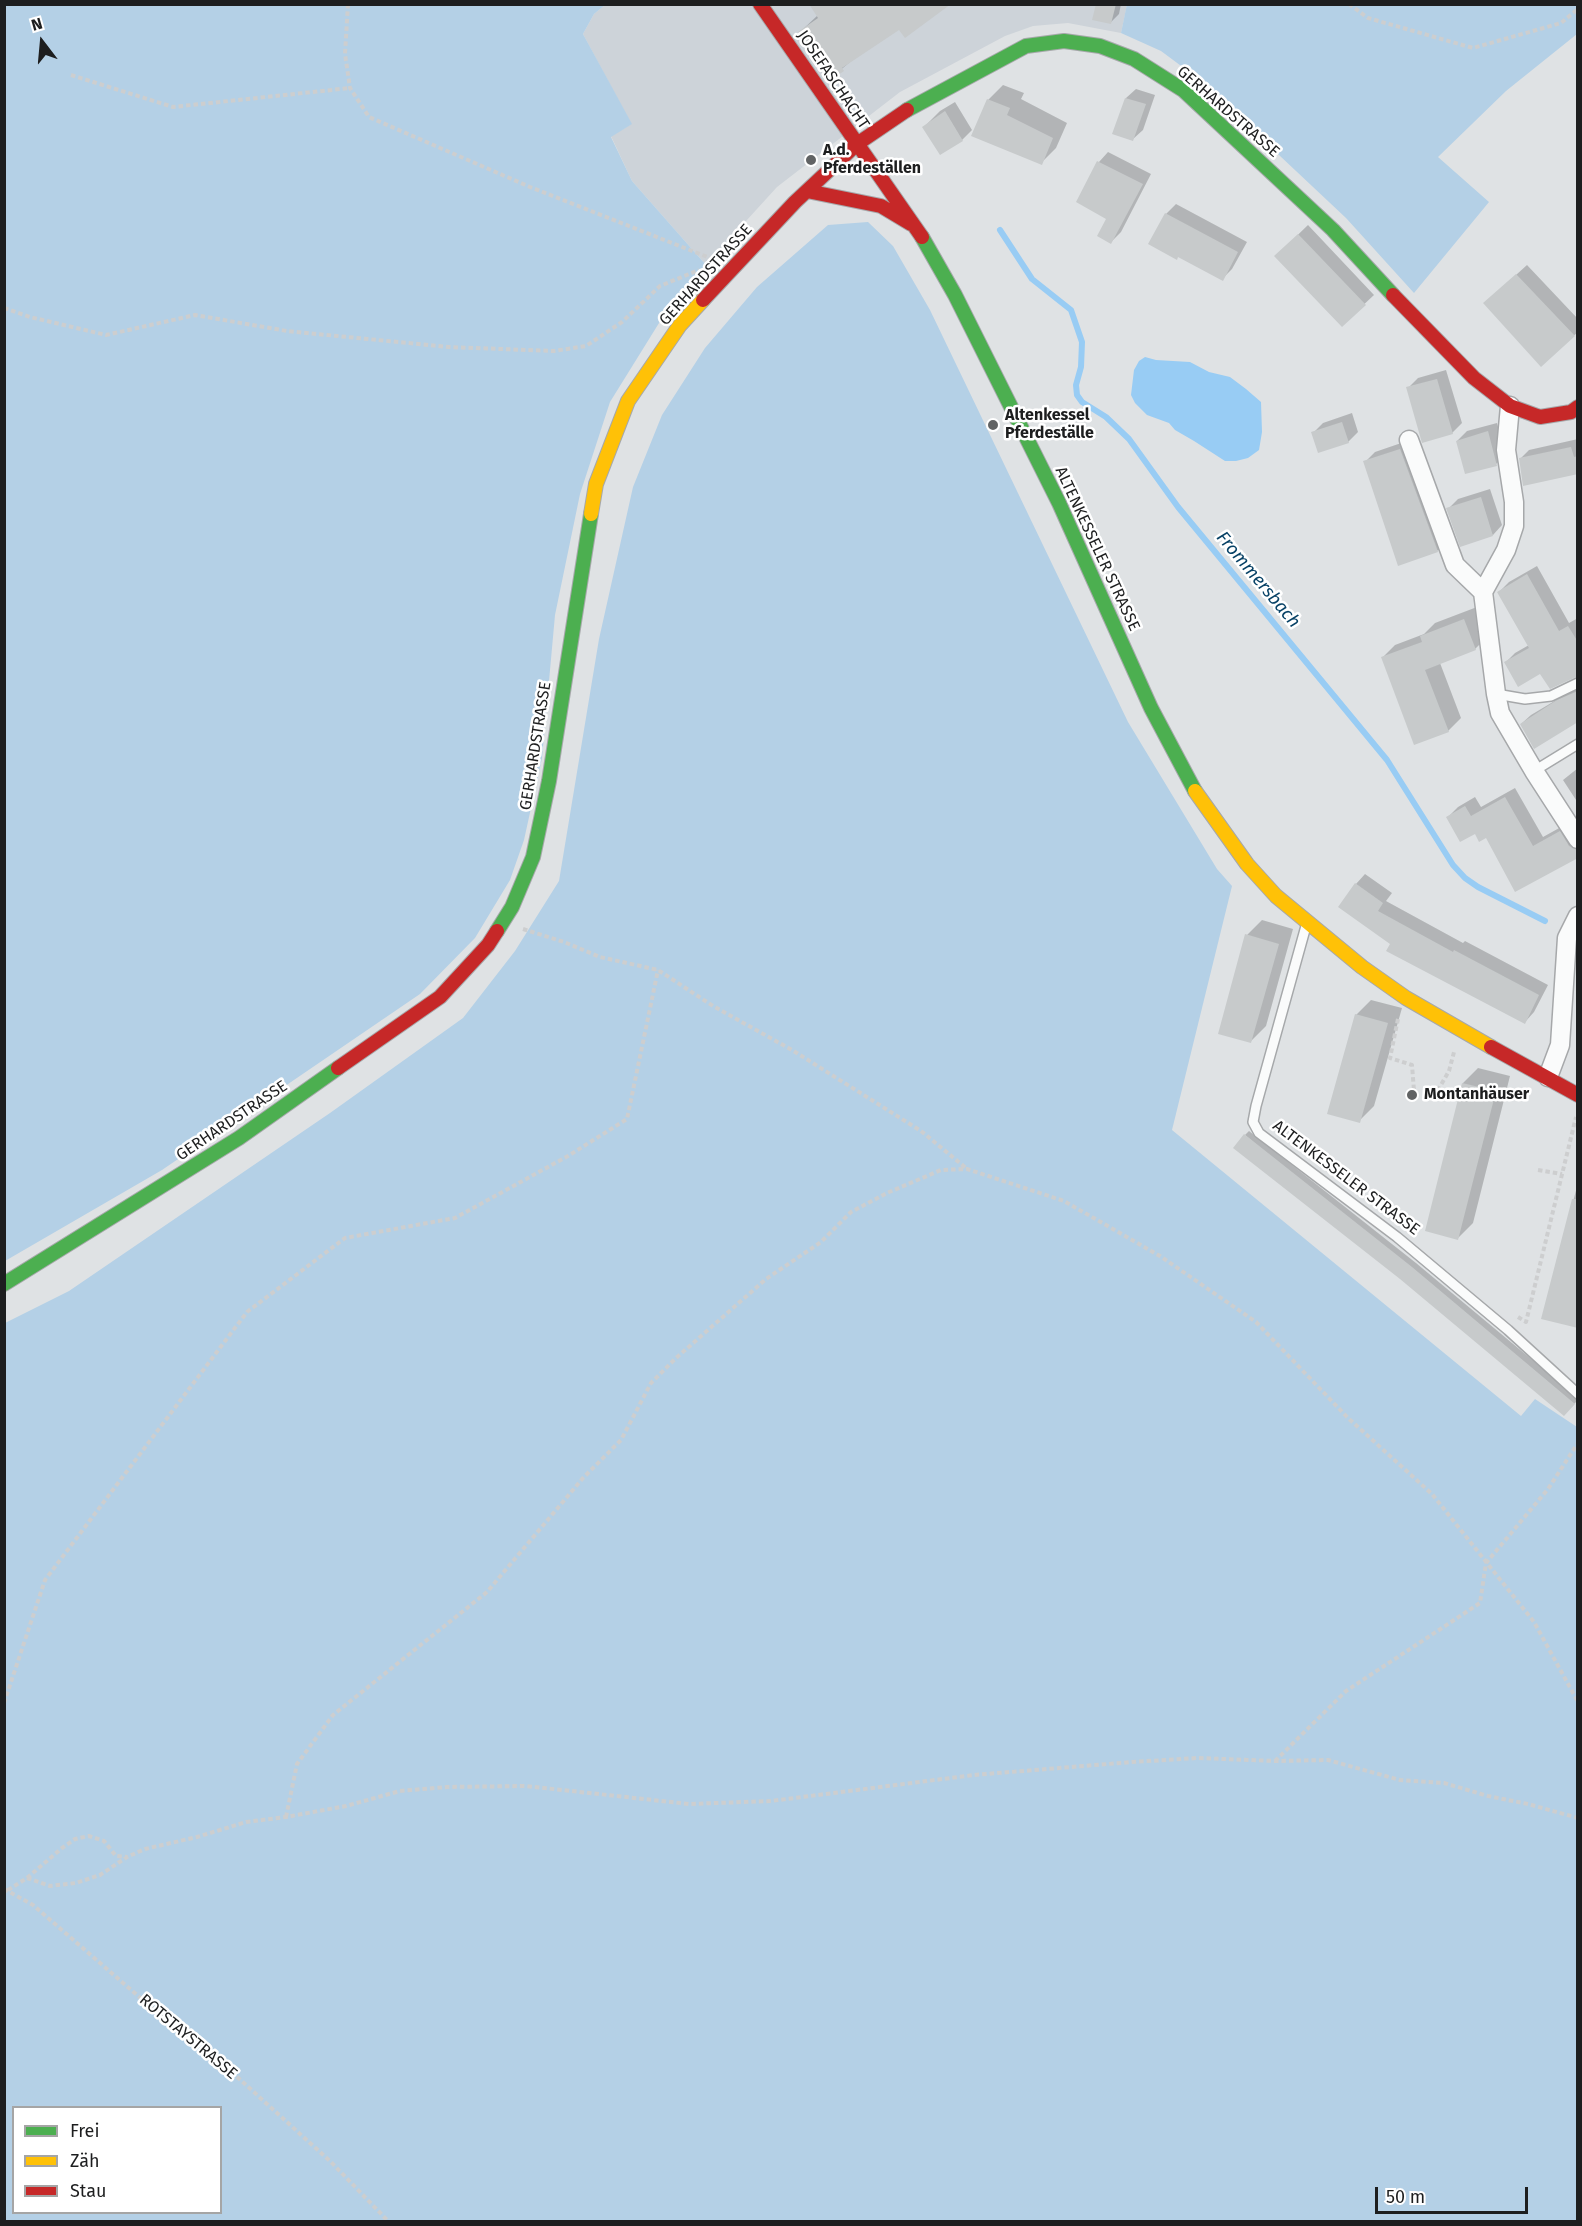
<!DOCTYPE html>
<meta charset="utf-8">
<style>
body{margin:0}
#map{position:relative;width:1582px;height:2226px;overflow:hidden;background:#dfe2e4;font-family:"Fira Sans",sans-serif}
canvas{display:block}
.frame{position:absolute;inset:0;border:6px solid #1d1e1f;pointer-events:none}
.legend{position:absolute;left:12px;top:2106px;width:210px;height:108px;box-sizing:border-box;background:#fff;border:2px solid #a5a5a5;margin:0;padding:8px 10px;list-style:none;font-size:18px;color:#1d1e1f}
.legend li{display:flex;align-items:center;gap:12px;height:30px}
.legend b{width:30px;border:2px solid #a5a5a5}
.north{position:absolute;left:12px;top:12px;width:60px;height:60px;-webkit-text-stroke:4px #fff;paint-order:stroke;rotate:344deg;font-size:16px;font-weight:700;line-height:24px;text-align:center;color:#1d1e1f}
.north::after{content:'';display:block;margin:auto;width:21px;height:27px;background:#1d1e1f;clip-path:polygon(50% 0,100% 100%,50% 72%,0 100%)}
.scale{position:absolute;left:1375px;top:2187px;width:153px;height:27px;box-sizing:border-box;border:3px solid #1d1e1f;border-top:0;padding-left:8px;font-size:18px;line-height:21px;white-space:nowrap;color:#1d1e1f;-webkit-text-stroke:4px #fff;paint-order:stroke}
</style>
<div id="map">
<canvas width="1582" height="2226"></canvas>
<div class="frame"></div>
<ul class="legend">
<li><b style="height:8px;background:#4caf50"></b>Frei</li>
<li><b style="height:8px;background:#ffc107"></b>Zäh</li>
<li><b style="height:8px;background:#c62828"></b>Stau</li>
</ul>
<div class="north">N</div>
<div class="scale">50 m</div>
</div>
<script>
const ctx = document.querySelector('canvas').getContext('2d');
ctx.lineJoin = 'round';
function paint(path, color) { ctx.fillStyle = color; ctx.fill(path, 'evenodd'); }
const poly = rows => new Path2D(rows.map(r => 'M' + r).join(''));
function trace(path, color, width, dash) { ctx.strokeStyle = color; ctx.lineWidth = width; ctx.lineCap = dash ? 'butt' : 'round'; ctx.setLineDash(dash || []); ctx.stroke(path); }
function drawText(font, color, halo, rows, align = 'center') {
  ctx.font = font + ' "Fira Sans",sans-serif'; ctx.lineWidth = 5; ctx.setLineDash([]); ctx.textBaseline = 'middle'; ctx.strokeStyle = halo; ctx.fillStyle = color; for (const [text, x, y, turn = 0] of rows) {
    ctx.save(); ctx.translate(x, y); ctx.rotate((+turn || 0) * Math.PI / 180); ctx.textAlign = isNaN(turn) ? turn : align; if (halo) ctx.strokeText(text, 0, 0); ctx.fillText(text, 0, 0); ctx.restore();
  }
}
paint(poly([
 [605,5,1127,5,1121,33,1068,23,1033,26,1005,36,900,92,777,187,706,265,632,181,611,136,631,124,583,34,594,14]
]), '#cdd3d9');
paint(poly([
 [1127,4,1577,5,1577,34,1506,91,1438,157,1489,202,1414,293,1346,218,1196,77,1161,51,1121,33],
 [5,5,605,5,594,14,583,34,632,124,611,137,632,181,706,265,664,315,610,402,580,494,555,615,542,758,524,840,510,880,475,938,420,994,162,1170,5,1261],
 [868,222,893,246,930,310,1128,722,1217,869,1232,886,1172,1130,1521,1416,1535,1399,1577,1427,1577,2221,5,2221,5,1323,69,1291,330,1113,463,1018,515,951,559,881,599,639,633,487,662,415,705,348,757,287,828,225],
 [14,2108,220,2108,220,2212,14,2212]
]), '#b4d0e6');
paint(poly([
 [1145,357,1156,360,1190,362,1209,372,1230,377,1246,389,1261,402,1262,432,1259,450,1248,458,1236,461,1225,461,1194,441,1175,430,1169,423,1147,415,1135,403,1131,395,1134,370,1139,361]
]), '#98ccf4');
paint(poly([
 [1097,4,1121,4,1119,14,1110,23],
 [818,15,900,28,856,57,832,77,800,32],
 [1003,85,1024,93,1021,99,1067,123,1056,148,1041,163,988,100],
 [1136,89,1155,95,1143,130,1133,139,1126,98],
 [955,102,972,130,962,140,940,153,924,127,940,111],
 [1108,152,1151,174,1121,232,1111,242,1108,218,1078,202,1099,162],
 [1176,204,1247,242,1232,269,1222,279,1166,214],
 [1308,225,1374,295,1342,325,1276,256],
 [1527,265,1578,319,1578,332,1541,365,1495,294],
 [1446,370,1462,423,1452,433,1408,388,1418,378],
 [1352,413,1358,432,1348,442,1313,433,1323,423],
 [1497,423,1506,455,1496,464,1457,441,1467,431],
 [1578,439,1578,472,1520,459,1529,450],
 [1410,440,1447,541,1437,551,1365,462,1375,452],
 [1490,489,1502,525,1493,535,1448,509,1458,499],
 [1537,566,1569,623,1578,618,1578,675,1541,672,1506,662,1515,653,1529,645,1499,592,1509,582],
 [1477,607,1488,636,1475,649,1440,663,1461,718,1448,731,1382,658,1395,645,1424,634,1435,623],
 [1578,687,1578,721,1521,724,1531,715],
 [1578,768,1578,803,1563,780],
 [1515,788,1543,837,1570,822,1578,834,1578,856,1486,836,1448,817,1458,807,1475,797,1481,807],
 [1365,874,1392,893,1386,901,1463,943,1465,941,1548,985,1534,1012,1525,1022,1392,943,1356,884],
 [1262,920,1293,929,1266,1026,1251,1041,1247,935],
 [1371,1000,1402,1008,1374,1106,1359,1121,1356,1015],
 [1478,1068,1510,1076,1473,1223,1458,1238,1463,1083],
 [1249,1131,1416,1263,1578,1398,1578,1400,1564,1414,1245,1135],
 [1578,1183,1578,1324,1542,1318]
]), '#0003');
trace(poly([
 [1000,230,1032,279,1071,310,1082,342,1081,367,1076,385,1077,395,1082,402,1106,417,1129,439,1178,507,1387,760,1453,865,1465,878,1478,887,1545,921]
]), '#98ccf4', 6);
paint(poly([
 [809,4,951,4,905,38,899,30,842,68,844,71,832,79,798,32,818,18],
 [1096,4,1116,4,1111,24,1092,20],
 [1125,98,1146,104,1133,141,1112,134],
 [987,99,1010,108,1007,115,1053,138,1042,165,971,136],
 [945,111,963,141,940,155,922,127],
 [1097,161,1143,184,1111,244,1097,236,1106,219,1076,202],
 [1165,213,1238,252,1223,281,1178,257,1177,260,1148,244],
 [1298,234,1366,305,1342,327,1274,256],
 [1516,274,1575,336,1541,367,1483,303],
 [1437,379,1453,434,1422,443,1406,387],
 [1342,422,1349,443,1318,453,1311,432],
 [1488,431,1497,466,1465,474,1456,441],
 [1571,447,1574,457,1578,456,1578,474,1523,486,1519,458],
 [1400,449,1438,552,1398,566,1363,461],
 [1481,497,1493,536,1460,547,1446,508],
 [1527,574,1559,631,1568,626,1578,642,1578,676,1550,689,1540,674,1518,687,1504,662,1529,648,1497,592],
 [1464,619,1476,650,1425,670,1449,732,1414,745,1381,657,1422,642,1420,636],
 [1578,691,1578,722,1534,749,1520,724,1557,700],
 [1505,797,1533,846,1560,831,1569,846,1578,850,1578,858,1515,892,1486,838,1479,842,1475,834,1460,842,1446,817,1465,806,1471,816],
 [1355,883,1383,903,1378,911,1453,952,1454,950,1539,995,1525,1024,1386,951,1390,944,1338,907],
 [1245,934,1279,944,1251,1043,1218,1034],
 [1355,1014,1388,1023,1360,1123,1327,1114],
 [1462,1083,1496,1091,1458,1240,1425,1231],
 [1244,1134,1412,1267,1575,1404,1564,1416,1400,1279,1233,1148],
 [1572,1199,1578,1199,1578,1328,1541,1319]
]), '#c7cacb');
const lane = poly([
 [1496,694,1525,699,1551,696,1578,683],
 [1534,771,1578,744],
 [1306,926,1256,1106,1253,1122,1259,1133,1397,1237,1508,1330,1578,1394]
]);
const street = poly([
 [1510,406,1506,450,1514,502,1514,526,1506,550,1483,592,1496,694,1500,713,1534,771,1578,839],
 [1409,440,1455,565,1483,592],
 [1548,1077,1560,1045,1567,938,1578,916]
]);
const fast = poly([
 [907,110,1026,46,1064,41,1100,46,1134,59,1183,90,1333,230,1393,295],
 [922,237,955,295,1059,503,1151,708,1195,791],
 [497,931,512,907,533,857,549,781,591,514],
 [4,1284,239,1138,338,1068]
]);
const slow = poly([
 [591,514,596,484,628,401,680,325,703,300],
 [1195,791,1247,864,1276,896,1362,967,1406,998,1491,1047]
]);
const jam = poly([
 [760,4,922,237],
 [807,191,881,206,911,224],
 [1393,295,1474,378,1510,406,1540,417,1571,412,1578,407],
 [703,300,795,202,857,144,907,110],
 [1491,1047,1578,1095],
 [338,1068,440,997,488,945,497,931]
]);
trace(lane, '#a6a8aa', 12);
trace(street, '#a6a8aa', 21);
trace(fast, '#a6a8aa', 16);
trace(slow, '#a6a8aa', 16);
trace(jam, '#a6a8aa', 16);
trace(poly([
 [348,4,345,54,350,88,369,117,530,187,710,258],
 [1349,4,1368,18,1473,48,1561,23,1578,9],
 [71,75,173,107,350,88],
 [4,308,30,317,106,335,195,315,287,331,448,347,554,351,586,346,622,322,660,286,699,270],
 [523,929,564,942,600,957,658,970,713,1006,792,1050,921,1131,966,1168],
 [1398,1019,1390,1058,1412,1065,1414,1091],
 [1434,1097,1449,1071,1454,1052],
 [1538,1170,1562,1174],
 [1518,1317,1526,1322,1576,1117],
 [4,1703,45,1580,247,1312,345,1238,455,1218,568,1156,627,1119,658,970],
 [1275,1761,1346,1691,1480,1603,1486,1563,1548,1489,1578,1443],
 [286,1817,297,1764,333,1715,487,1592,583,1478,621,1440,651,1383,675,1359,766,1279,821,1242,851,1212,887,1193,941,1170,967,1169,1064,1201,1160,1256,1256,1322,1348,1418,1432,1494,1534,1622,1578,1702],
 [27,1878,50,1886,76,1883,100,1875,127,1857,145,1849,197,1837,246,1822,286,1817,346,1806,400,1791,447,1787,526,1786,689,1804,771,1801,974,1775,1132,1762,1198,1758,1275,1761,1328,1760,1400,1780,1444,1783,1488,1796,1528,1804,1578,1818],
 [4,1889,33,1905,152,2008,192,2036,331,2162,389,2222],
 [8,1890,27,1878,62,1848,75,1839,89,1836,104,1841,116,1856,127,1857]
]), '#cdcecf', 4, [4.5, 3]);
trace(lane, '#fafbfb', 9);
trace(street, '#fafbfb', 18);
trace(fast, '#4caf50', 14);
trace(slow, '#ffc107', 14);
trace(jam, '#c62828', 14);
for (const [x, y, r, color] of [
 [811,160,6,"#616364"],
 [993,425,6,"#616364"],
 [1412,1095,6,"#616364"]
]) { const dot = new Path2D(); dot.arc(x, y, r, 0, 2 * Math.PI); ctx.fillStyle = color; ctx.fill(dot); trace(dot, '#fff', 2); }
drawText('16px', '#1d1e1f', '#fff', [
 ["JOSEFASCHACHT",833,80,56],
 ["GERHARDSTRASSE",1228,112,41],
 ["GERHARDSTRASSE",706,275,-48],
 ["ALTENKESSELER STRASSE",1097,549,65],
 ["GERHARDSTRASSE",536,746,-81],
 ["GERHARDSTRASSE",232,1121,-34],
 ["ALTENKESSELER STRASSE",1346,1178,37],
 ["ROTSTAYSTRASSE",188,2037,40]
]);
drawText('bold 16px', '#1d1e1f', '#fff', [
 ["A.d.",823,151],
 ["Pferdeställen",823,169],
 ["Altenkessel",1005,416],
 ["Pferdeställe",1005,434],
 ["Montanhäuser",1424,1095]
], 'left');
drawText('italic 18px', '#084266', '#fff', [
 ["Frommersbach",1258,580,50]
]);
</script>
